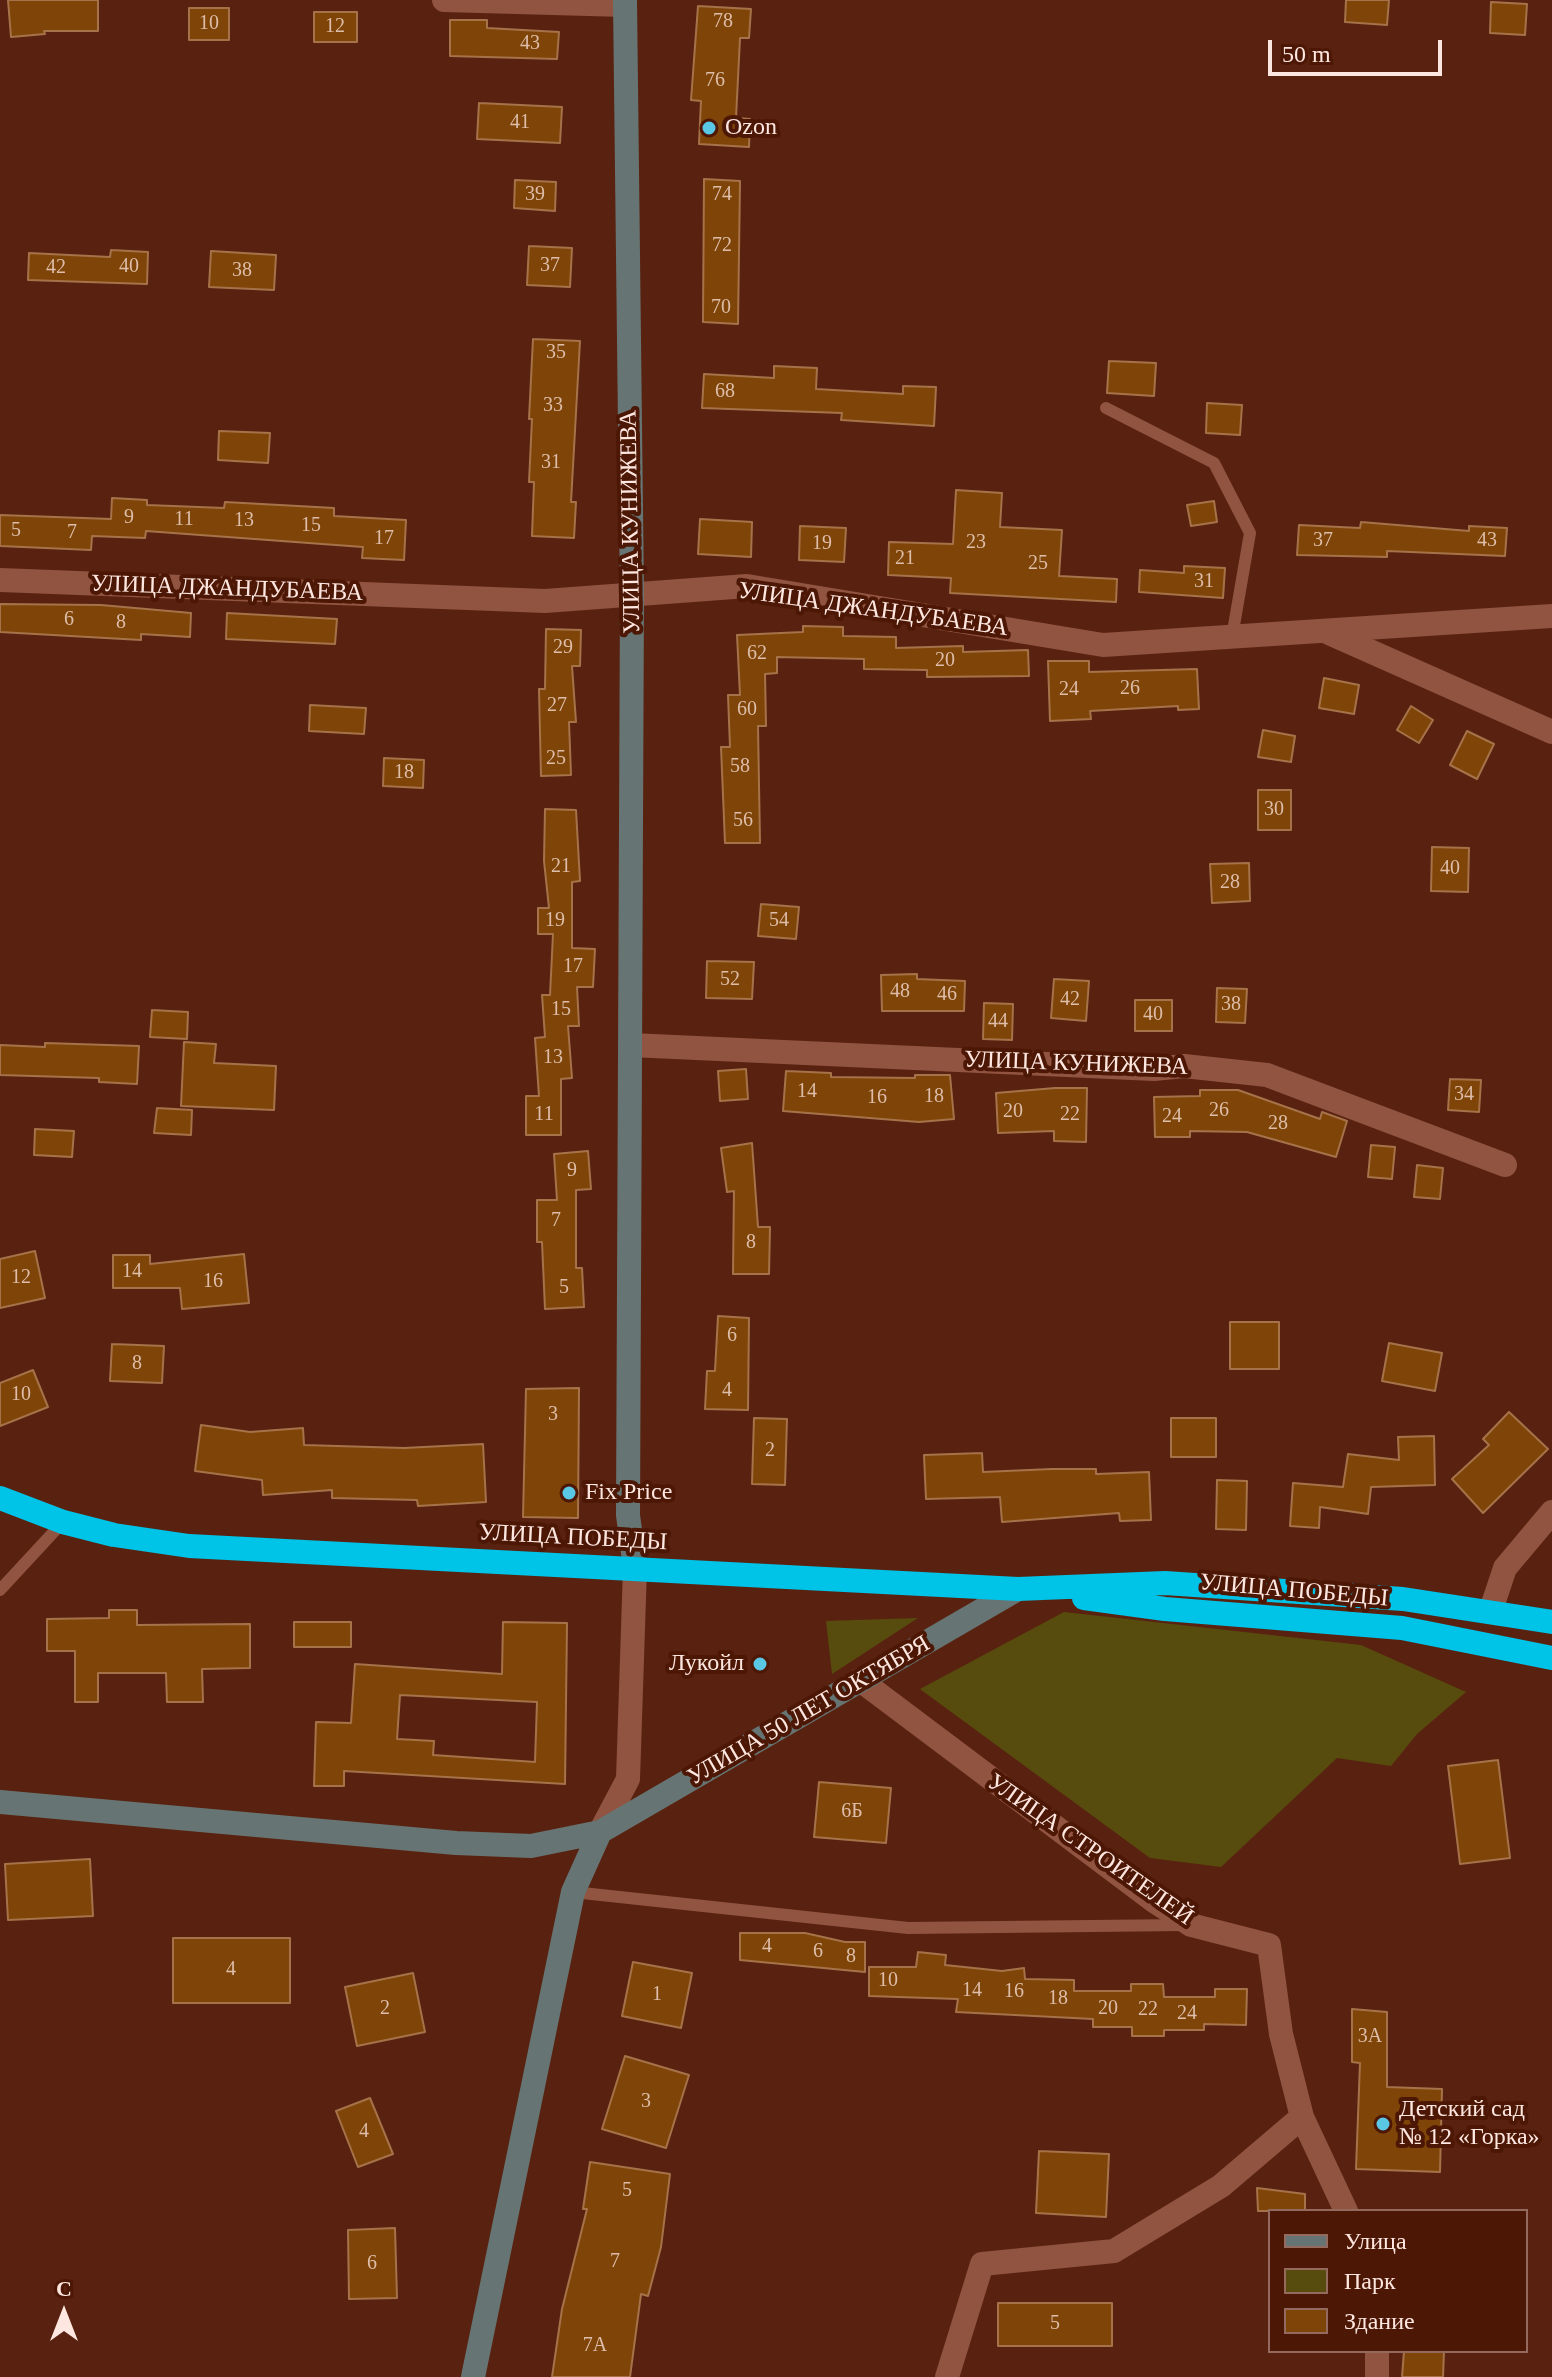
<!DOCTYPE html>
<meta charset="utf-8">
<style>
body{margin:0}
#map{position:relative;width:1552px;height:2377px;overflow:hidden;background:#592210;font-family:"Times New Roman",serif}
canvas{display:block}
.legend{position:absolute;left:1268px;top:2209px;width:260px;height:144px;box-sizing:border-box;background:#4d1705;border:2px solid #936a5d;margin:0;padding:10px 14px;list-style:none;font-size:24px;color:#fde7e0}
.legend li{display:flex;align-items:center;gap:16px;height:40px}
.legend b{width:40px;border:2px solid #936a5d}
.north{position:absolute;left:24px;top:2273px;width:80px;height:80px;-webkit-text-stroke:6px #4d1705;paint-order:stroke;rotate:0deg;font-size:22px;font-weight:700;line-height:32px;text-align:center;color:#fde7e0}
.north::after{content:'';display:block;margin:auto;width:28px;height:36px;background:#fde7e0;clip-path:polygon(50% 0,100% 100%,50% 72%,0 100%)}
.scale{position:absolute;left:1268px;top:40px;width:174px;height:36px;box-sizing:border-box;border:4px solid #fde7e0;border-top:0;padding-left:10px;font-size:24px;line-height:28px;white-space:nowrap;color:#fde7e0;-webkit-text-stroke:6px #4d1705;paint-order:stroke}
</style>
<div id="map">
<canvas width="1552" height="2377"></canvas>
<ul class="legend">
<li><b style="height:10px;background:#667573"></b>Улица</li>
<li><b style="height:22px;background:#574c0e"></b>Парк</li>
<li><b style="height:22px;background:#7f4407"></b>Здание</li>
</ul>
<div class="north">С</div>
<div class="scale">50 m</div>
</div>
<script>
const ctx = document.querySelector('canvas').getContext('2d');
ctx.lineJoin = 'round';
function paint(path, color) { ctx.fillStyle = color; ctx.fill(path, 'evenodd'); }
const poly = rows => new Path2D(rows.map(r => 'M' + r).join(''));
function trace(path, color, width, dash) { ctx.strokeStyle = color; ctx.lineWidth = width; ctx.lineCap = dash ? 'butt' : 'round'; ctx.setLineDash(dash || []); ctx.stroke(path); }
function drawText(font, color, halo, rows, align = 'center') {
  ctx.font = font + ' "Times New Roman",serif'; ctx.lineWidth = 8; ctx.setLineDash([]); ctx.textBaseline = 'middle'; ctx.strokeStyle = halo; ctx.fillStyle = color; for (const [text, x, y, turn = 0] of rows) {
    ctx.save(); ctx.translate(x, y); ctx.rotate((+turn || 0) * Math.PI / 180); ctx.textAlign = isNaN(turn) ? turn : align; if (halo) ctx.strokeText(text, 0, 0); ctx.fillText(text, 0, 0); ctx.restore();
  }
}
paint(poly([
 [1064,1612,1361,1645,1466,1692,1417,1734,1391,1766,1337,1758,1221,1867,1150,1858,920,1689],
 [918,1618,832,1674,826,1621]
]), '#574c0e');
const building = poly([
 [8,0,98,0,98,31,44,31,45,34,11,37,8,0],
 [1346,0,1389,0,1387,25,1345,22,1346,0],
 [1491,2,1527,4,1525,35,1490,33,1491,2],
 [698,6,751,9,749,38,740,38,736,118,750,119,749,147,699,144,701,101,691,100,698,6],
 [189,8,229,8,229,40,189,40,189,8],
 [314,12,357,12,357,42,314,42,314,12],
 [450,20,487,20,487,28,559,32,557,59,450,56,450,20],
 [479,103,562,107,560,143,477,139,479,103],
 [704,179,740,181,738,324,703,322,704,179],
 [515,180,556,182,555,211,514,208,515,180],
 [529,246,572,248,570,287,527,285,529,246],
 [111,250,148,252,147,284,28,280,29,253,110,257,111,250],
 [211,251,276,255,274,290,209,287,211,251],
 [533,339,580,341,571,502,576,502,574,538,532,536,534,482,529,482,532,419,529,419,533,339],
 [1109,361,1156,363,1154,396,1107,393,1109,361],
 [774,366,817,368,816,389,903,394,903,386,936,387,934,426,841,420,842,413,702,408,704,374,774,378,774,366],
 [1207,403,1242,405,1240,435,1206,433,1207,403],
 [219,431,270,433,268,463,218,460,219,431],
 [956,490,1002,493,1000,527,1062,530,1059,576,1117,579,1116,602,950,593,951,578,888,575,889,542,953,544,956,490],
 [112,498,147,500,147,505,224,508,225,502,334,508,334,516,406,520,404,560,362,558,363,547,146,531,145,538,92,536,91,550,0,546,0,515,111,519,112,498],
 [1214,501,1217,522,1191,526,1187,505,1214,501],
 [700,519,752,522,751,557,698,554,700,519],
 [1361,522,1469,531,1469,526,1507,528,1505,556,1387,551,1387,557,1297,555,1299,525,1360,528,1361,522],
 [800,526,846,528,844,562,799,560,800,526],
 [1184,566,1225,568,1223,598,1139,592,1140,570,1184,573,1184,566],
 [0,604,101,605,191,613,190,637,141,634,141,640,0,632,0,604],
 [227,613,337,619,335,644,226,639,227,613],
 [803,626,843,627,843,636,896,637,896,648,963,646,963,652,1028,650,1029,676,927,677,927,670,864,669,864,659,777,657,777,673,765,674,766,726,758,726,760,843,725,843,721,747,730,747,728,695,740,695,737,635,803,632,803,626],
 [546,629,581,630,580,666,572,666,576,722,569,722,571,775,541,776,539,689,545,689,546,629],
 [1048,661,1089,661,1089,672,1197,669,1199,709,1178,710,1178,706,1090,711,1091,719,1050,721,1048,661],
 [1324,678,1359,685,1354,714,1319,708,1324,678],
 [310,705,366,708,364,734,309,731,310,705],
 [1411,706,1433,720,1419,743,1397,730,1411,706],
 [1263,730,1295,736,1291,762,1258,757,1263,730],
 [1467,731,1494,744,1477,779,1450,765,1467,731],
 [384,758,424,760,423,788,383,786,384,758],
 [1258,790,1291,790,1291,830,1258,830,1258,790],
 [545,809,576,810,580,881,572,882,572,948,595,949,593,987,577,987,579,1026,568,1026,572,1078,561,1079,561,1135,526,1135,526,1096,539,1096,535,1038,545,1037,542,995,550,995,553,934,538,934,538,908,549,908,544,861,545,809],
 [1432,847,1469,848,1468,892,1431,891,1432,847],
 [1249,863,1250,901,1212,903,1210,864,1249,863],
 [761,904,799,907,796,939,758,936,761,904],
 [707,961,754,962,752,999,706,998,707,961],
 [917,974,917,979,965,981,964,1011,882,1011,881,975,917,974],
 [1054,979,1089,981,1086,1021,1051,1018,1054,979],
 [1217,988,1247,989,1245,1023,1216,1022,1217,988],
 [1135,1000,1172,1000,1172,1031,1135,1031,1135,1000],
 [984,1003,1013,1004,1012,1040,983,1039,984,1003],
 [152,1010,188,1012,187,1039,150,1037,152,1010],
 [184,1042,216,1044,214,1063,276,1066,274,1110,181,1106,184,1042],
 [45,1043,139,1046,137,1084,99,1082,99,1078,0,1075,0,1045,45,1047,45,1043],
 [746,1069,748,1099,720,1101,718,1071,746,1069],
 [786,1071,831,1073,831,1077,915,1078,915,1075,950,1075,954,1119,919,1122,783,1111,786,1071],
 [1450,1079,1481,1080,1479,1112,1448,1110,1450,1079],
 [1055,1088,1087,1088,1086,1142,1054,1141,1054,1131,998,1133,996,1093,1055,1088],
 [1200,1090,1238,1090,1320,1119,1322,1112,1347,1121,1336,1157,1247,1132,1190,1131,1190,1137,1155,1137,1154,1097,1200,1096,1200,1090],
 [157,1108,192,1110,191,1135,154,1133,157,1108],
 [35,1129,74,1131,72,1157,34,1155,35,1129],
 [752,1143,758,1227,770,1227,769,1274,733,1274,734,1191,727,1192,721,1148,752,1143],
 [1371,1145,1395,1147,1392,1179,1368,1177,1371,1145],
 [588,1151,591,1189,576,1190,576,1268,582,1268,584,1307,545,1309,542,1242,537,1242,537,1200,557,1200,554,1154,588,1151],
 [1417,1165,1443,1168,1440,1199,1414,1197,1417,1165],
 [35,1251,45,1298,0,1308,0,1259,35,1251],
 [244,1254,249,1303,182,1309,180,1288,113,1288,113,1255,150,1255,150,1264,244,1254],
 [718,1316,749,1318,748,1410,705,1409,707,1371,715,1371,718,1316],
 [1230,1322,1279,1322,1279,1369,1230,1369,1230,1322],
 [1389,1343,1442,1353,1435,1391,1382,1381,1389,1343],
 [112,1344,164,1346,162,1383,110,1381,112,1344],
 [33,1370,48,1407,0,1426,0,1383,33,1370],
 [579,1388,578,1518,523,1517,526,1389,579,1388],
 [1509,1412,1548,1449,1483,1513,1452,1479,1489,1445,1483,1439,1509,1412],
 [754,1418,787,1419,785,1485,752,1484,754,1418],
 [1171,1418,1216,1418,1216,1457,1171,1457,1171,1418],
 [201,1425,250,1432,303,1428,304,1445,404,1448,483,1444,486,1502,418,1506,417,1500,332,1498,332,1490,263,1495,262,1480,195,1471,201,1425],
 [1434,1436,1435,1485,1371,1487,1368,1514,1320,1507,1319,1528,1290,1526,1293,1483,1343,1487,1348,1454,1399,1460,1398,1437,1434,1436],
 [982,1453,983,1472,1052,1469,1096,1469,1096,1474,1149,1472,1151,1520,1120,1521,1119,1513,1002,1522,1000,1497,926,1499,924,1455,982,1453],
 [1217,1480,1247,1481,1246,1530,1216,1529,1217,1480],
 [109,1610,137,1610,137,1625,250,1624,250,1668,202,1669,203,1702,167,1702,166,1673,98,1673,98,1702,75,1702,75,1651,47,1651,47,1619,109,1618,109,1610],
 [294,1622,351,1622,351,1647,294,1647,294,1622],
 [503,1622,567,1623,565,1784,344,1771,344,1786,314,1786,316,1722,351,1723,355,1664,502,1674,503,1622],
 [400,1695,537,1702,535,1762,433,1755,434,1741,397,1739,400,1695],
 [1498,1760,1510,1858,1460,1864,1448,1766,1498,1760],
 [819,1782,891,1788,886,1843,814,1837,819,1782],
 [90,1859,93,1916,8,1920,5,1864,90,1859],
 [740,1933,805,1933,845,1942,865,1942,865,1972,740,1960,740,1933],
 [173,1938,290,1938,290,2003,173,2003,173,1938],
 [918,1952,946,1955,945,1965,1002,1971,1024,1968,1025,1979,1074,1980,1074,1991,1131,1991,1131,1984,1163,1984,1164,1997,1215,1997,1215,1989,1247,1989,1246,2025,1204,2024,1204,2030,1164,2030,1164,2036,1132,2036,1132,2027,1093,2027,1093,2019,956,2012,958,1999,869,1996,869,1967,916,1967,918,1952],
 [633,1962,692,1973,681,2028,622,2016,633,1962],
 [413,1973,425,2032,357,2046,345,1987,413,1973],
 [1352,2009,1387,2012,1387,2087,1442,2089,1440,2172,1356,2169,1360,2063,1352,2062,1352,2009],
 [625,2056,689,2075,666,2148,602,2129,625,2056],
 [370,2098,393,2154,358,2167,336,2111,370,2098],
 [1039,2151,1109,2154,1106,2217,1036,2213,1039,2151],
 [590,2162,670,2174,661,2247,648,2296,641,2294,630,2377,552,2377,562,2309,587,2209,583,2209,590,2162],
 [1257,2188,1305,2194,1305,2211,1258,2211,1257,2188],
 [395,2228,397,2298,349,2299,348,2230,395,2228],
 [998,2303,1112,2303,1112,2346,998,2346,998,2303],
 [1404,2351,1444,2351,1443,2377,1402,2377,1404,2351]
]);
paint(building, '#7f4407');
trace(building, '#a67249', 2);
trace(poly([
 [1106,408,1214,463,1250,533,1232,637],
 [0,1590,63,1522],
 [573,1892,908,1928,1184,1925]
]), '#915441', 12);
trace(poly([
 [444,0,625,5],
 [0,580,545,601,747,586,1103,645,1552,616],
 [1329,633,1552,732],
 [631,1045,1154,1069,1184,1066,1267,1075,1505,1165],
 [1491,1610,1505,1568,1552,1512],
 [860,1680,1154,1901,1191,1925,1269,1945,1281,2034,1302,2117,1346,2211],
 [600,1832,628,1779,635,1568],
 [1377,2351,1377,2377],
 [947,2377,982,2264,1114,2251,1221,2186,1302,2117]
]), '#915441', 24);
trace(poly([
 [625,0,632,595,628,1515,635,1568],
 [0,1802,456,1843,531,1846,600,1832,1018,1589],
 [473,2377,573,1892,600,1832]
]), '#667573', 24);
trace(poly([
 [0,1498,63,1522,114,1535,189,1546,1018,1589,1165,1583,1403,1599,1552,1622],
 [1084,1598,1165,1609,1402,1628,1552,1658]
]), '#00c3e8', 24);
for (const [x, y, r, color] of [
 [709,128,8,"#5ac8e5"],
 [569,1493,8,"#5ac8e5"],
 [760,1664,8,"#5ac8e5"],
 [1383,2124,8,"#5ac8e5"]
]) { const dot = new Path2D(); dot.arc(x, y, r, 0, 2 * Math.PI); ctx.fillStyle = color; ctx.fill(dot); trace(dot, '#4d1705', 3); }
drawText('20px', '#debeaa', null, [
 ["78",723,22],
 ["10",209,24],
 ["12",335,27],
 ["43",530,44],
 ["76",715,81],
 ["41",520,123],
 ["39",535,195],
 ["74",722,195],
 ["72",722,246],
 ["37",550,266],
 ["40",129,267],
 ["42",56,268],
 ["38",242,271],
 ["70",721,308],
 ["35",556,353],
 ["68",725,392],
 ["33",553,406],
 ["31",551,463],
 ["9",129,518],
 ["11",184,520],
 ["13",244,521],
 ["15",311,526],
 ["5",16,531],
 ["7",72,533],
 ["17",384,539],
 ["37",1323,541],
 ["43",1487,541],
 ["23",976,543],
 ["19",822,544],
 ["21",905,559],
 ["25",1038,564],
 ["31",1204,582],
 ["6",69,620],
 ["8",121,623],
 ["29",563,648],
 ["62",757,654],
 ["20",945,661],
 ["26",1130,689],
 ["24",1069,690],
 ["27",557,706],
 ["60",747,710],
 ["25",556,759],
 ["58",740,767],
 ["18",404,773],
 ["30",1274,810],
 ["56",743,821],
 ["21",561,867],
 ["40",1450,869],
 ["28",1230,883],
 ["19",555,921],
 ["54",779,921],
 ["17",573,967],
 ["52",730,980],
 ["48",900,992],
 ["46",947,995],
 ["42",1070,1000],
 ["38",1231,1005],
 ["15",561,1010],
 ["40",1153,1015],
 ["44",998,1022],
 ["13",553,1058],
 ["14",807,1092],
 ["34",1464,1095],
 ["18",934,1097],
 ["16",877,1098],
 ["26",1219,1111],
 ["20",1013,1112],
 ["11",544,1115],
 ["22",1070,1115],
 ["24",1172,1117],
 ["28",1278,1124],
 ["9",572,1171],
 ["7",556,1221],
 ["8",751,1243],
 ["14",132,1272],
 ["12",21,1278],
 ["16",213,1282],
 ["5",564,1288],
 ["6",732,1336],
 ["8",137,1364],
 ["4",727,1391],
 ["10",21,1395],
 ["3",553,1415],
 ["2",770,1451],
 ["6Б",852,1812],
 ["4",767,1947],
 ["6",818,1952],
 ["8",851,1957],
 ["4",231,1970],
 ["10",888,1981],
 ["14",972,1991],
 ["16",1014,1992],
 ["1",657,1995],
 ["18",1058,1999],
 ["2",385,2009],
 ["20",1108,2009],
 ["22",1148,2010],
 ["24",1187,2014],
 ["3А",1370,2037],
 ["3",646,2102],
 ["4",364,2132],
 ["5",627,2191],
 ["7",615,2262],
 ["6",372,2264],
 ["5",1055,2324],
 ["7А",595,2346]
]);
drawText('24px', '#fde7e0', '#4d1705', [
 ["Ozon",725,128],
 ["Fix Price",585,1493],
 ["Лукойл",744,1664,"right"],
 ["Детский сад",1399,2110],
 ["№ 12 «Горка»",1399,2138]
], 'left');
drawText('24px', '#fde7e0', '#4d1705', [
 ["УЛИЦА КУНИЖЕВА",631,522,-91],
 ["УЛИЦА ДЖАНДУБАЕВА",227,589,2],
 ["УЛИЦА ДЖАНДУБАЕВА",873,610,8],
 ["УЛИЦА КУНИЖЕВА",1076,1064,2],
 ["УЛИЦА ПОБЕДЫ",573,1538,3],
 ["УЛИЦА ПОБЕДЫ",1294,1591,5],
 ["УЛИЦА 50 ЛЕТ ОКТЯБРЯ",809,1711,-30],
 ["УЛИЦА СТРОИТЕЛЕЙ",1090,1850,35]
]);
</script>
